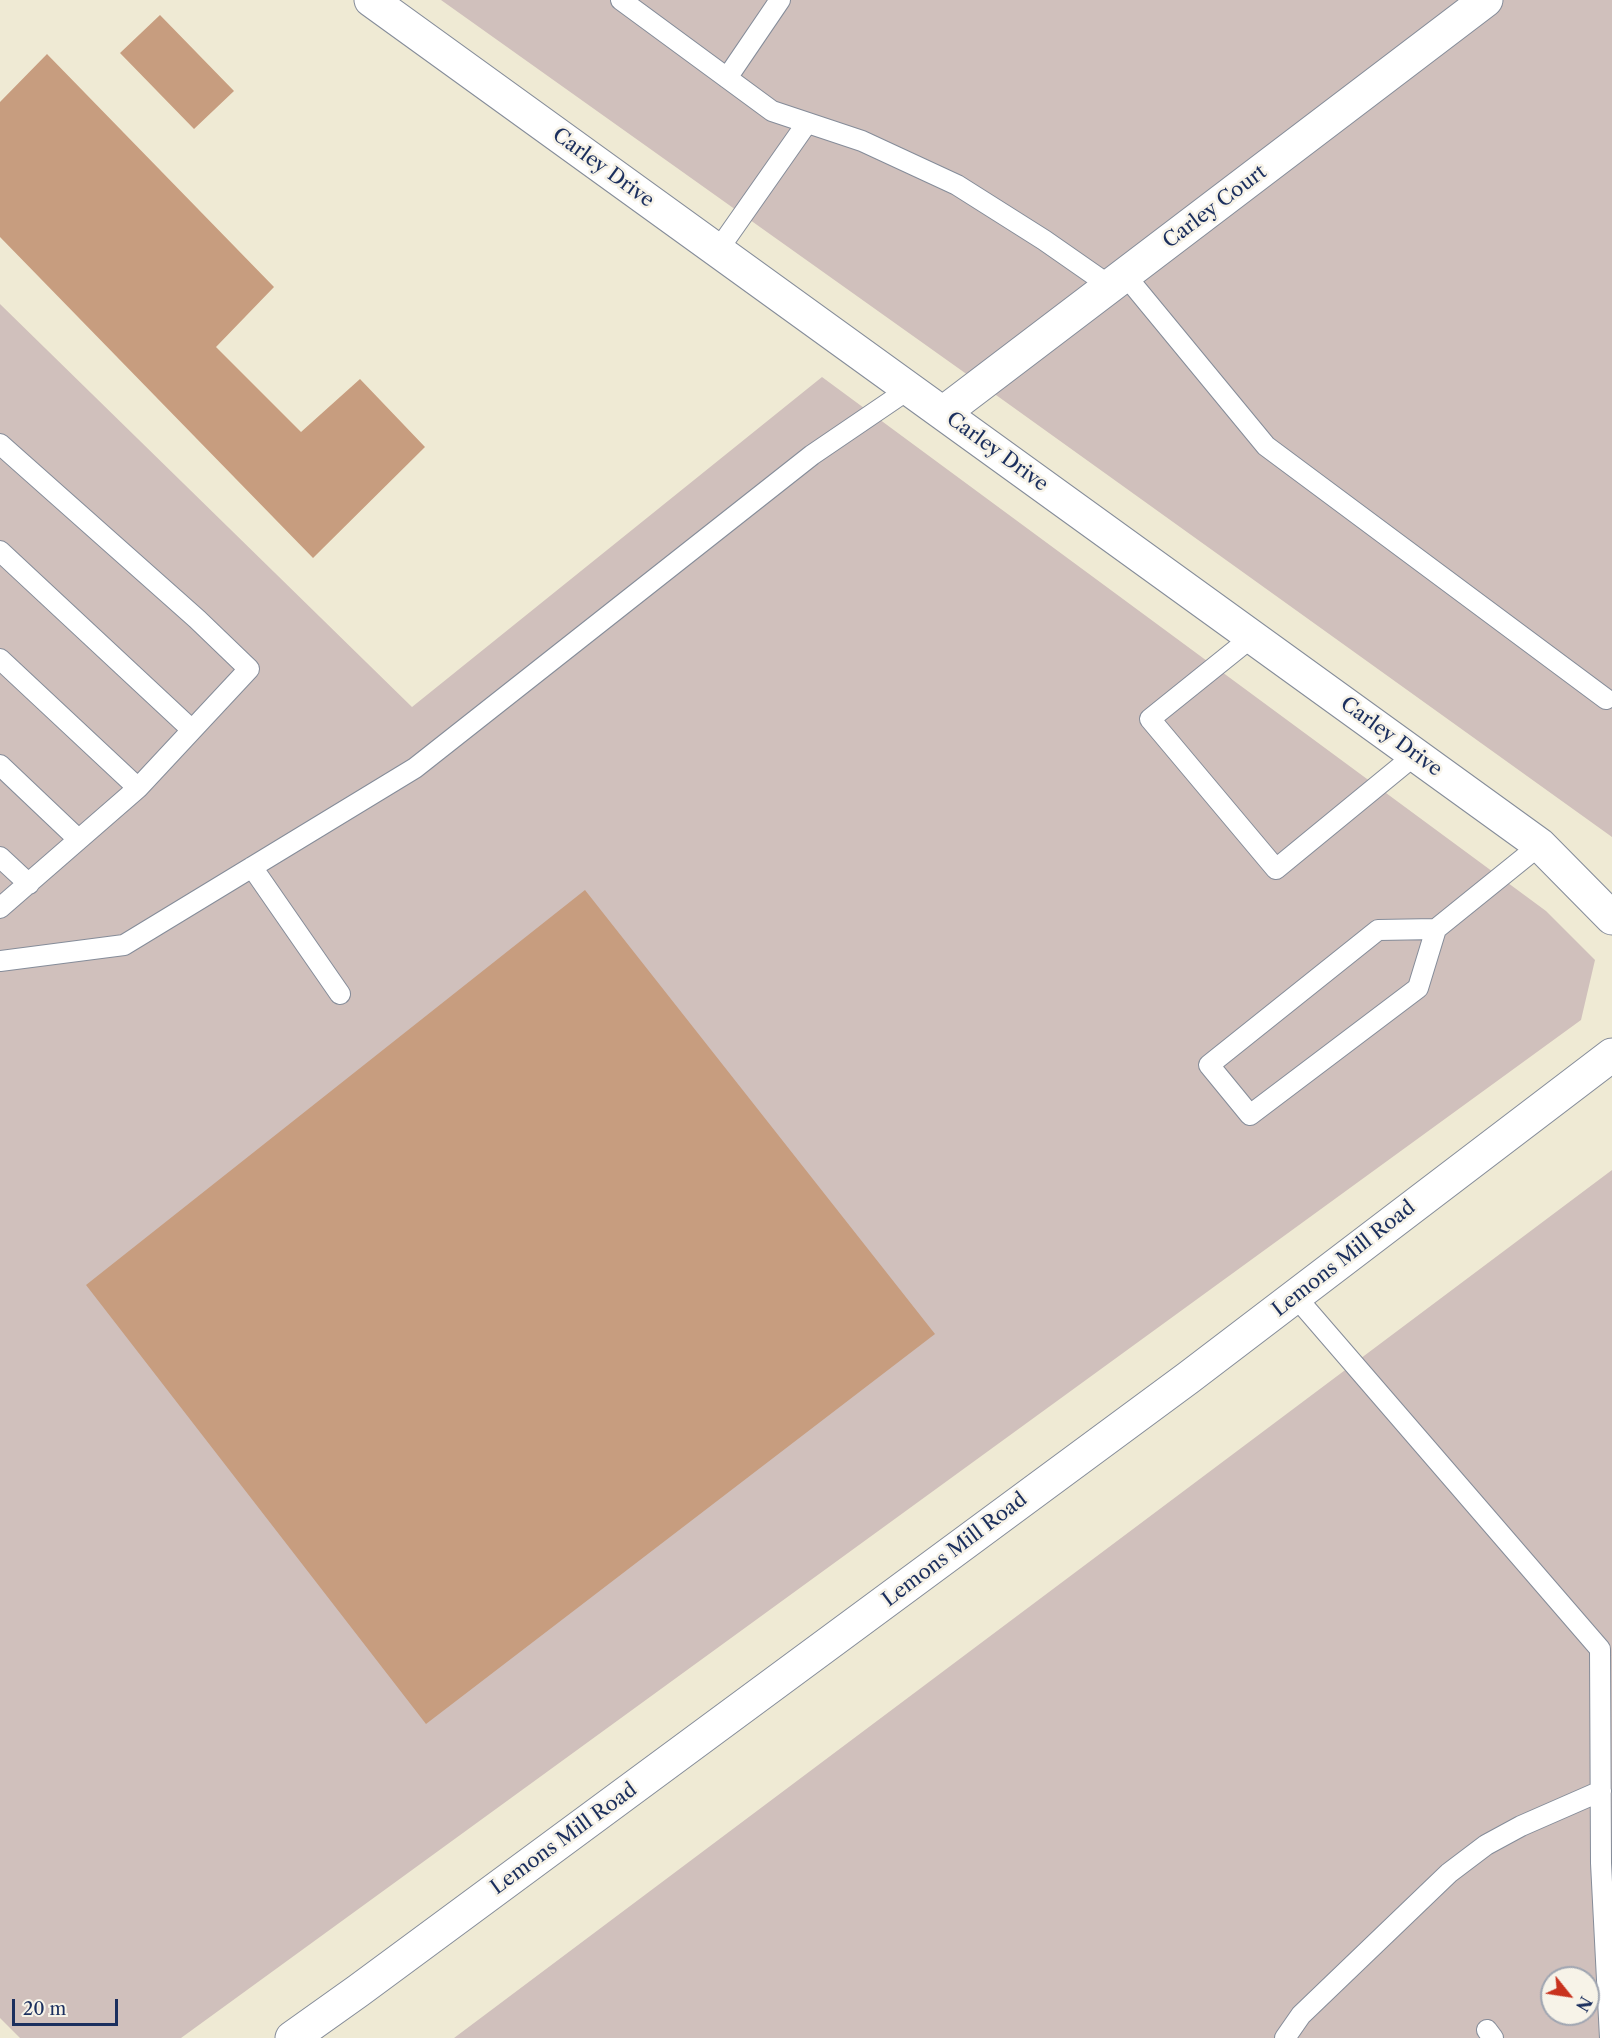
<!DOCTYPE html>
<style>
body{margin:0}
#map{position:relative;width:1612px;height:2038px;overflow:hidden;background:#efead4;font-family:"Libre Caslon Text",serif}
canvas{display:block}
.north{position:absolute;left:1540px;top:1966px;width:60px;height:60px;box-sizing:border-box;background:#f7f3e8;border:2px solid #9fa5b1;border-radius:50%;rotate:120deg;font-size:16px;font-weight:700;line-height:24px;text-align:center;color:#1b2f5e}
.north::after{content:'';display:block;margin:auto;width:21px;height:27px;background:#c8321e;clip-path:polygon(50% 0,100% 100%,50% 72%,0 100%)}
.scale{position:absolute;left:12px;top:1999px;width:106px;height:27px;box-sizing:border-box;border:3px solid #1b2f5e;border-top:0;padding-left:8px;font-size:18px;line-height:21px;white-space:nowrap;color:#1b2f5e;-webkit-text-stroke:4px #f7f3e8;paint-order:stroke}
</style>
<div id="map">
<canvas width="1612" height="2038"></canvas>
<div class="north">N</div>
<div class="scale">20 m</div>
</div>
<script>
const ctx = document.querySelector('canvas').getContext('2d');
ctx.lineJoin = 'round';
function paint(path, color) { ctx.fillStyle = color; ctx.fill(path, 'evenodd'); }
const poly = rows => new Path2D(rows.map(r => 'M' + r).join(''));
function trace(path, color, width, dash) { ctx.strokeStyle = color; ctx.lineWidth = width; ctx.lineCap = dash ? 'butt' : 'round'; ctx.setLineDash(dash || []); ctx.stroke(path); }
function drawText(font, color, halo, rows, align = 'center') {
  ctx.font = font + ' "Libre Caslon Text",serif'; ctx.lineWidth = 5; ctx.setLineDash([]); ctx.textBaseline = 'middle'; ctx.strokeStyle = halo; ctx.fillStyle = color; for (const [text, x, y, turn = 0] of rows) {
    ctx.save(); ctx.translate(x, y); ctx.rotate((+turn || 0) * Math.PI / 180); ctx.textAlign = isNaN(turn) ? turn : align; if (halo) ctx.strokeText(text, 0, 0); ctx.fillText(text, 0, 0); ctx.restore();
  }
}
paint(poly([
 [441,0,1612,0,1612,837,1003,400],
 [0,304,412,707,822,377,1546,911,1595,960,1581,1020,181,2038,20,2038,0,2018],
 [1612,1170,1612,2038,454,2038],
 [1552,1978,1588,1978,1588,2014,1552,2014]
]), '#d0c0bc');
paint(poly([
 [160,15,234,91,194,129,120,53],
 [47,54,274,287,216,347,301,432,360,379,425,447,313,558,0,237,0,102],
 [585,890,935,1334,426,1724,86,1285]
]), '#c79d7f');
const lane = poly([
 [621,0,772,111,862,141,957,185,1044,240,1110,286],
 [727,78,780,0],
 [718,250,807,123],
 [1125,275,1266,446,1606,699],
 [0,444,197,619,249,669,138,788,0,908],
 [0,551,191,729],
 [1252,637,1150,719,1276,869,1415,755],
 [0,659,138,788],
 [0,765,78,839],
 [0,857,29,884],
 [252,867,340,994],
 [1436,929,1378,930,1209,1065,1250,1115,1418,988,1436,929,1540,845],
 [0,961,124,945,415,768,812,455,909,389],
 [1295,1296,1600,1649,1601,1863,1610,2038],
 [1487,2030,1493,2038],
 [1285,2038,1301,2015,1449,1873,1486,1845,1521,1826,1601,1791]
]);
const street = poly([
 [371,0,1540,845,1612,918],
 [943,413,1486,0]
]);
const secondary = poly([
 [292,2038,358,1991,1188,1378,1612,1055]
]);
trace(lane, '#858c99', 22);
trace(street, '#858c99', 35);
trace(secondary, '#858c99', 35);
trace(lane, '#fff', 20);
trace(street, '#fff', 33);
trace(secondary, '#fff', 33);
drawText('20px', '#1b2f5e', '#f7f3e8', [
 ["Carley Drive",603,168,36],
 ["Carley Court",1215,207,-37],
 ["Carley Drive",997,452,36],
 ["Carley Drive",1391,737,36],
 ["Lemons Mill Road",1344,1259,-38],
 ["Lemons Mill Road",955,1550,-37],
 ["Lemons Mill Road",564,1839,-36]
]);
</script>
